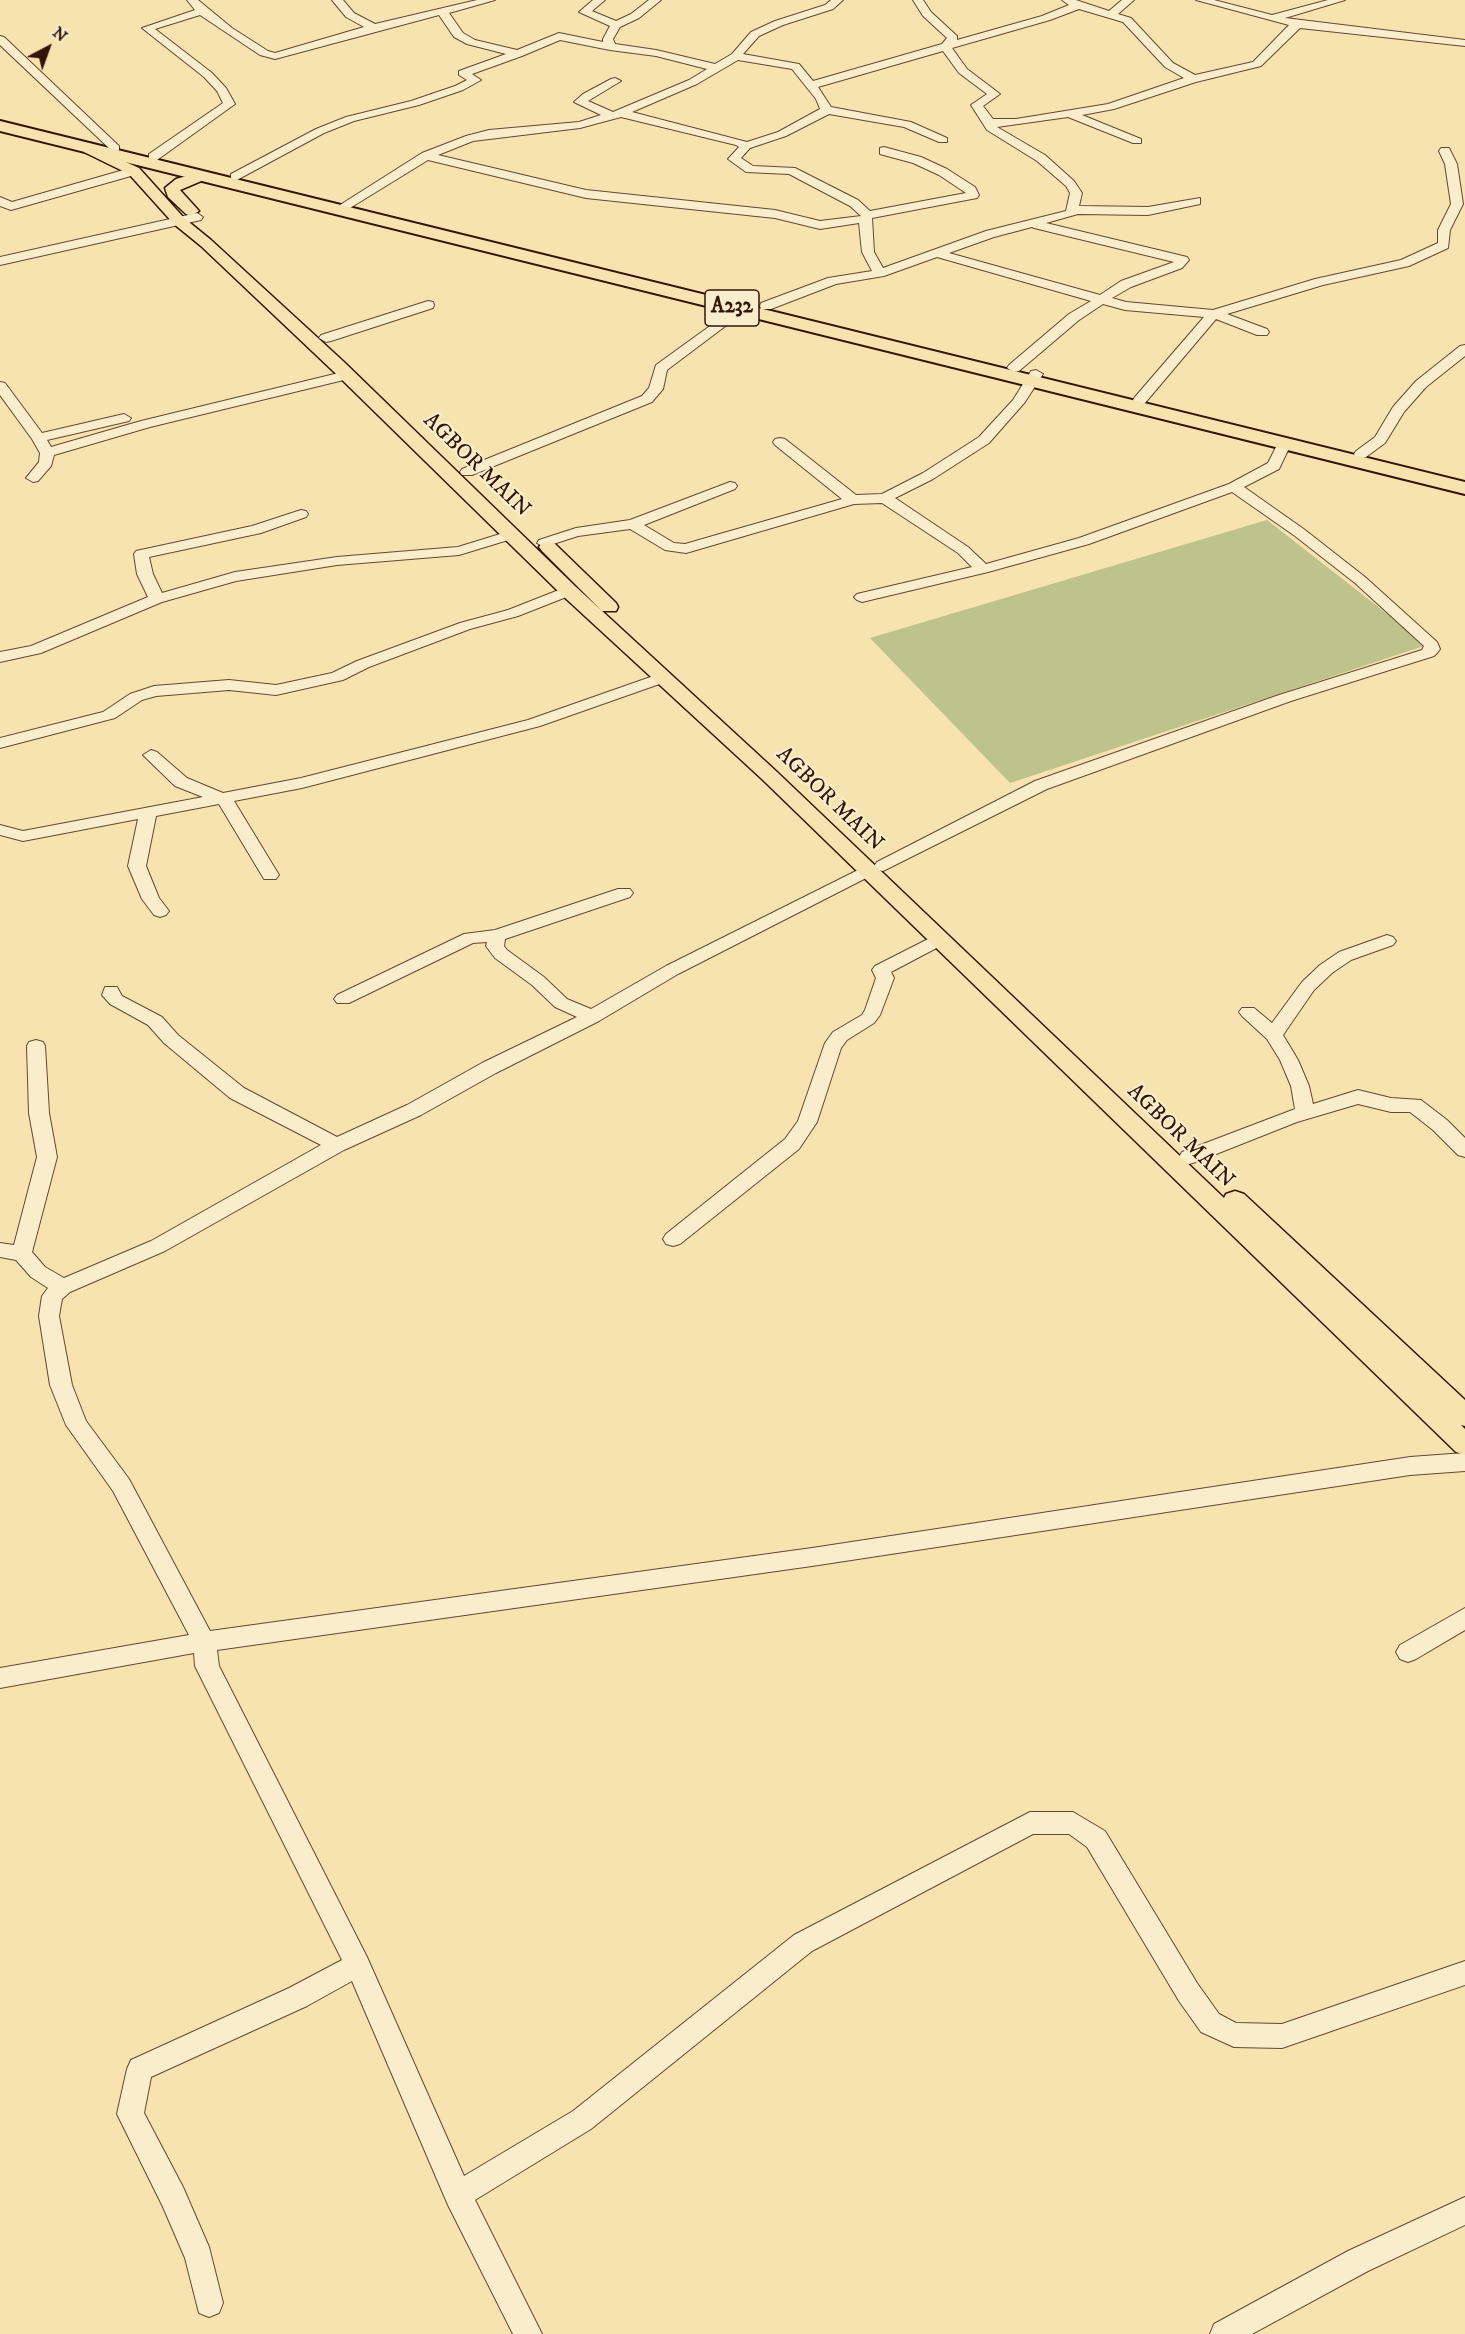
<!DOCTYPE html>
<style>
body{margin:0}
#map{position:relative;width:1465px;height:2334px;overflow:hidden;background:#f7e3b0;font-family:"IM FELL DW Pica",serif}
canvas{display:block}
.north{position:absolute;left:18px;top:18px;width:60px;height:60px;-webkit-text-stroke:4px #faedcc;paint-order:stroke;rotate:41deg;font-size:16px;font-weight:700;line-height:24px;text-align:center;color:#321408}
.north::after{content:'';display:block;margin:auto;width:21px;height:27px;background:#321408;clip-path:polygon(50% 0,100% 100%,50% 72%,0 100%)}
</style>
<div id="map">
<canvas width="1465" height="2334"></canvas>
<div class="north">N</div>
</div>
<script>
const ctx = document.querySelector('canvas').getContext('2d');
ctx.lineJoin = 'round';
function paint(path, color) { ctx.fillStyle = color; ctx.fill(path, 'evenodd'); }
const poly = rows => new Path2D(rows.map(r => 'M' + r).join(''));
function trace(path, color, width, dash) { ctx.strokeStyle = color; ctx.lineWidth = width; ctx.lineCap = dash ? 'butt' : 'round'; ctx.setLineDash(dash || []); ctx.stroke(path); }
function drawText(font, color, halo, rows, align = 'center') {
  ctx.font = font + ' "IM FELL DW Pica",serif'; ctx.lineWidth = 4.5; ctx.setLineDash([]); ctx.textBaseline = 'middle'; ctx.strokeStyle = halo; ctx.fillStyle = color; for (const [text, x, y, turn = 0] of rows) {
    ctx.save(); ctx.translate(x, y); ctx.rotate((+turn || 0) * Math.PI / 180); ctx.textAlign = isNaN(turn) ? turn : align; if (halo) ctx.strokeText(text, 0, 0); ctx.fillText(text, 0, 0); ctx.restore();
  }
}
paint(poly([
 [1267,520,1427,645,1010,783,870,638]
]), '#bdc38b');
const minor = poly([
 [187,0,198,0,232,28,268,51,275,53,364,27,346,17,332,0,343,0,354,13,375,24,477,0,495,0,449,13,463,33,475,40,517,50,559,33,603,42,603,39,610,26,579,12,593,0,605,0,592,11,616,21,631,14,649,0,661,0,639,18,620,27,613,39,615,44,656,50,715,64,732,54,751,32,775,21,825,5,831,0,843,0,833,9,783,25,759,36,743,54,799,64,813,81,942,44,947,38,923,16,913,0,923,0,931,12,957,36,957,40,1042,16,1069,5,1062,0,1076,0,1109,11,1122,0,1134,0,1118,14,1131,18,1173,63,1195,75,1253,62,1289,25,1196,0,1214,0,1272,15,1328,0,1345,0,1285,18,1465,40,1465,46,1300,28,1261,66,1196,82,1114,109,1082,115,1141,139,1141,143,1133,143,1068,117,997,127,1045,155,1074,181,1082,193,1079,206,1148,207,1200,198,1200,204,1148,215,1078,214,1046,223,1187,257,1189,260,1182,268,1131,287,1112,298,1126,302,1213,310,1315,279,1401,260,1438,243,1438,230,1451,204,1445,164,1439,151,1441,148,1449,148,1457,164,1463,204,1450,230,1448,248,1409,266,1323,285,1227,314,1267,329,1269,332,1267,335,1257,335,1216,319,1145,403,1140,404,1135,403,1133,400,1135,397,1204,317,1125,310,1103,304,1079,320,1019,371,1014,372,1007,368,1009,365,1069,314,1091,301,937,257,884,276,836,284,771,309,761,309,760,306,761,303,828,278,872,271,862,252,859,223,820,229,775,218,586,198,428,160,350,208,346,209,340,205,422,153,466,136,489,130,579,122,601,115,574,102,583,94,611,79,615,78,621,81,588,101,613,112,689,80,707,69,656,56,610,50,560,40,522,56,472,74,481,80,463,90,419,105,354,121,324,133,235,181,231,180,231,174,316,129,346,117,411,101,455,86,467,80,459,75,459,71,506,54,467,44,454,37,439,15,275,59,260,55,200,15,155,29,212,73,226,88,235,104,157,160,149,160,149,154,223,103,217,91,204,77,142,28,195,10,187,0],
 [1079,9,1123,22,1165,67,1184,78,1108,104,1016,119,993,119,983,106,1000,94,967,69,952,48,1050,20,1079,9],
 [943,51,959,73,987,94,971,105,987,130,1037,161,1066,186,1070,193,1066,211,986,231,883,268,874,252,872,218,977,198,979,195,975,187,947,169,921,157,884,147,880,148,880,154,913,163,939,175,966,193,870,211,858,200,795,168,753,166,741,158,750,148,786,136,829,114,904,127,939,142,947,142,947,138,911,122,831,107,818,87,943,51],
 [738,60,792,69,816,99,820,109,778,132,747,142,632,112,697,84,738,60],
 [621,117,736,145,739,147,728,159,746,172,789,174,850,206,861,216,820,221,775,210,586,190,438,155,473,141,580,128,621,117],
 [1032,227,1034,228,1174,262,1121,281,1100,295,949,253,994,237,1032,227],
 [0,36,4,37,119,146,119,150,111,150,0,45,0,36],
 [134,167,138,168,138,174,11,210,0,206,0,197,12,202,134,167],
 [197,213,203,217,201,220,0,265,0,257,197,213],
 [428,301,433,302,434,305,433,308,331,341,326,342,319,338,321,335,428,301],
 [739,305,745,309,744,312,667,370,663,389,652,402,472,475,462,475,460,472,462,469,642,396,649,388,656,365,739,305],
 [1465,345,1465,356,1426,387,1404,412,1385,443,1366,457,1356,457,1354,454,1356,451,1375,437,1393,407,1416,381,1460,346,1465,345],
 [1036,370,1043,374,1025,402,989,443,933,479,895,498,968,547,986,564,1079,538,1229,484,1268,463,1279,441,1289,441,1291,444,1279,469,1244,487,1305,530,1365,577,1437,642,1440,649,1438,652,1434,656,1291,701,1047,789,883,871,877,870,874,866,877,862,1035,781,1279,695,1422,650,1424,646,1355,583,1295,536,1232,492,1089,544,988,572,862,602,857,600,854,597,857,594,972,567,958,553,882,503,854,504,686,553,665,550,630,529,578,536,544,547,537,543,539,540,576,528,630,520,730,482,735,483,737,486,735,489,644,525,674,543,685,544,842,499,775,445,773,442,775,439,780,438,785,439,856,495,882,494,923,473,979,437,1013,400,1031,371,1036,370],
 [347,371,352,372,354,375,352,378,150,427,54,455,51,466,38,481,33,482,26,478,39,462,40,453,32,439,0,395,0,382,5,383,42,433,124,414,131,418,129,421,47,440,51,447,141,421,347,371],
 [301,510,306,511,308,514,306,517,261,533,149,557,153,574,162,593,235,572,337,557,458,547,513,530,520,534,518,537,459,555,337,565,236,581,162,602,41,653,0,662,0,652,31,646,148,597,137,574,134,554,136,551,252,526,301,510],
 [569,586,577,591,574,594,518,616,470,629,369,667,343,680,276,695,229,690,156,696,142,700,115,718,0,748,0,738,103,712,130,694,154,686,229,680,276,685,332,673,357,661,460,623,508,610,569,586],
 [662,673,670,678,668,681,540,726,302,788,234,801,279,875,276,879,264,879,219,804,156,816,146,866,159,898,169,911,166,915,160,917,154,915,142,899,128,866,138,819,23,841,0,835,0,825,23,831,203,797,175,786,143,755,151,750,157,752,187,778,223,793,301,778,528,720,662,673],
 [868,865,874,866,877,870,874,874,678,974,599,1021,496,1073,421,1115,344,1150,165,1251,70,1292,62,1299,59,1316,72,1385,86,1421,129,1479,210,1631,812,1548,1410,1457,1465,1453,1465,1471,1410,1475,812,1566,217,1650,219,1666,367,1957,464,2176,573,2111,794,1935,1030,1812,1073,1812,1105,1831,1197,1983,1219,2014,1236,2023,1282,2024,1465,1961,1465,1985,1282,2048,1234,2047,1201,2032,1179,2001,1087,1847,1069,1834,1033,1834,812,1951,591,2129,475,2200,542,2334,513,2334,448,2205,352,1981,307,2006,151,2077,144,2113,183,2187,209,2247,223,2303,219,2313,209,2317,199,2313,185,2258,163,2207,117,2114,127,2069,131,2060,289,1988,342,1960,195,1666,194,1653,0,1688,0,1668,189,1635,113,1491,66,1425,50,1385,39,1316,42,1296,48,1288,31,1277,16,1260,0,1257,0,1243,14,1245,37,1157,29,1113,27,1046,29,1042,36,1040,43,1042,45,1046,49,1113,57,1157,32,1252,45,1267,64,1278,151,1241,321,1145,230,1098,164,1043,148,1025,110,1004,102,995,105,987,117,987,122,996,162,1017,178,1035,244,1088,337,1137,407,1105,482,1063,577,1017,555,1007,532,985,495,958,486,946,487,942,473,943,349,1003,337,1003,334,999,337,995,464,934,495,930,618,889,630,889,633,893,630,897,505,939,504,946,507,950,544,977,567,999,591,1009,666,966,868,865],
 [940,933,946,935,949,939,946,943,891,972,894,978,880,1015,874,1023,847,1040,841,1048,817,1122,799,1149,680,1244,673,1246,666,1244,663,1239,666,1234,785,1139,798,1121,825,1043,833,1032,862,1015,865,1010,876,978,872,970,875,966,940,933],
 [1387,935,1393,937,1396,941,1393,945,1351,960,1332,973,1314,990,1283,1035,1298,1060,1309,1086,1313,1104,1358,1090,1391,1098,1421,1100,1447,1120,1465,1138,1465,1157,1458,1155,1433,1130,1410,1112,1391,1112,1358,1104,1297,1122,1196,1162,1189,1164,1182,1162,1179,1157,1182,1152,1295,1109,1291,1086,1280,1060,1267,1039,1242,1016,1239,1012,1242,1008,1254,1008,1272,1023,1302,982,1320,965,1339,952,1387,935],
 [1465,1608,1465,1630,1416,1659,1408,1662,1400,1659,1396,1652,1400,1645,1465,1608],
 [1465,2197,1465,2225,1368,2271,1252,2334,1210,2334,1214,2324,1348,2251,1465,2197]
]);
const major = poly([
 [89,145,139,168,184,218,211,240,344,362,576,587,777,772,1224,1198,1226,1194,1235,1191,1244,1194,1465,1400,1465,1426,1461,1425,1465,1429,1465,1455,1456,1452,763,780,562,595,332,370,201,246,174,224,129,174,84,152,82,149,84,146,89,145],
 [201,172,206,173,208,176,206,179,180,190,199,211,191,216,186,214,168,197,165,188,176,179,201,172],
 [548,542,554,543,616,603,618,607,616,611,602,611,542,551,539,547,542,543,548,542]
]);
const highway = poly([
 [0,121,1465,482,1465,494,0,131,0,121]
]);
trace(minor, '#634832', 2);
trace(major, '#321408', 3);
trace(highway, '#321408', 4);
paint(minor, '#faedcc');
paint(major, '#f7e3b0');
paint(highway, '#f7e3b0');
for (const [x, y, w] of [
 [732,308,54]
]) { const box = new Path2D(); box.roundRect(x - w / 2, y - 18, w, 36, 4.5); ctx.fillStyle = '#faedcc'; ctx.fill(box); trace(box, '#321408', 1.5); }
drawText('bold 21px', '#321408', null, [
 ["A232",732,308]
]);
drawText('22px', '#321408', '#faedcc', [
 ["AGBOR MAIN",476,466,44],
 ["AGBOR MAIN",829,800,44],
 ["AGBOR MAIN",1180,1137,44]
]);
</script>
